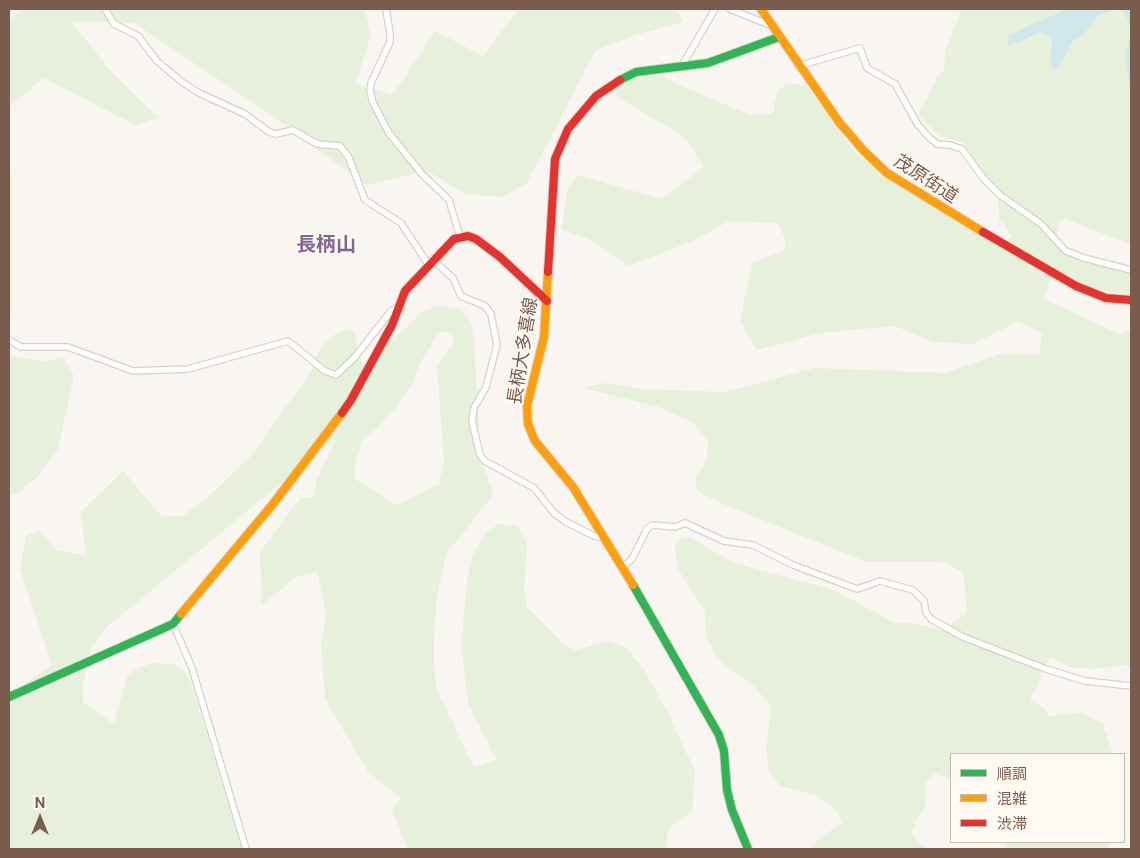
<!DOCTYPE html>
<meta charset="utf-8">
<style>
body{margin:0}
#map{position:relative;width:1140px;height:858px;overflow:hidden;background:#f9f5f0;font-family:"Public Sans","Noto Sans JP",sans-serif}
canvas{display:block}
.frame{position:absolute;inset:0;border:10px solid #7a5c4d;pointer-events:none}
.legend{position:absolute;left:950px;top:753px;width:175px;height:90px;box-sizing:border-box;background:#fffaf3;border:1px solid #cabbb1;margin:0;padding:6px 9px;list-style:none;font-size:15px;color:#7a5c4d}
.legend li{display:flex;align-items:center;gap:10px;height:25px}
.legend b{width:25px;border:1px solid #cabbb1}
.north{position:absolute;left:15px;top:793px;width:50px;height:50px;-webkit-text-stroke:4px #fffaf3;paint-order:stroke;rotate:0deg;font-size:14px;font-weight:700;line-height:20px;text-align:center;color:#7a5c4d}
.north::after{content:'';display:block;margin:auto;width:18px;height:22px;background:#7a5c4d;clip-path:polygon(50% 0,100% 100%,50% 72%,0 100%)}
</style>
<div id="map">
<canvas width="1140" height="858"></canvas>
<div class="frame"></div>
<ul class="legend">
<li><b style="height:6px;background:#30b455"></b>順調</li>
<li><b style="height:6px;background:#ff9f0a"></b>混雑</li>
<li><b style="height:6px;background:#e5322d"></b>渋滞</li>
</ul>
<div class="north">N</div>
</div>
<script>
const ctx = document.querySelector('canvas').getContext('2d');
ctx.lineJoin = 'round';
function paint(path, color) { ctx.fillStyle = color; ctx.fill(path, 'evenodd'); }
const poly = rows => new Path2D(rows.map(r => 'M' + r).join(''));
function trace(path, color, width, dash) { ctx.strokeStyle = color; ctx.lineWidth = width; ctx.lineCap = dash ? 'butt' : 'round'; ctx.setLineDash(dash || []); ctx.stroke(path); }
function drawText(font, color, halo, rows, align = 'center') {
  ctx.font = font + ' "Public Sans","Noto Sans JP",sans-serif'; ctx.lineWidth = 4; ctx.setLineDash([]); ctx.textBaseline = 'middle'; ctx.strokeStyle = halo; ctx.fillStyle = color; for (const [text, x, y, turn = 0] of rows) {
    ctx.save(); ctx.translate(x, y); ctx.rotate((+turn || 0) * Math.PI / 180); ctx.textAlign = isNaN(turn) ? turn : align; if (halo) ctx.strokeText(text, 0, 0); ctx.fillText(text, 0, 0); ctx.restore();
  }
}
paint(poly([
 [25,9,364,9,371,34,356,84,393,95,435,31,483,56,519,9,655,9,677,11,683,22,635,35,596,50,527,183,502,197,466,194,427,171,366,185,270,114,134,23,71,21,108,68,159,118,135,125,44,78,9,107,9,19],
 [961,9,1067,9,1046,20,1027,39,1041,32,1052,36,1050,48,1058,70,1067,49,1073,41,1083,35,1098,16,1122,9,1129,23,1130,36,1125,54,1131,98,1131,244,1065,219,1059,221,1056,246,1088,260,1131,265,1131,295,1121,295,1084,286,1061,273,1050,279,1044,299,1119,334,1131,330,1131,668,1126,665,1093,669,1070,667,1050,656,1030,700,1044,708,1049,716,1081,713,1103,724,1112,754,951,754,951,779,935,774,926,780,925,807,917,819,912,832,918,843,928,849,810,849,820,838,843,822,836,810,815,795,780,786,769,771,766,751,771,706,754,686,727,667,716,655,706,638,705,612,678,569,675,547,680,539,689,537,734,563,834,590,895,623,911,623,944,630,967,612,963,572,942,562,866,562,716,501,698,491,695,479,707,460,708,440,693,423,659,407,583,388,605,383,640,389,725,392,814,368,945,373,999,354,1039,355,1042,333,1018,321,973,344,933,342,895,326,819,333,757,350,740,321,752,263,786,249,784,236,778,223,729,221,691,242,628,266,593,241,562,230,567,190,577,175,662,199,703,167,691,145,677,132,617,97,612,86,648,69,690,90,751,115,770,114,775,111,774,102,779,89,788,84,806,85,856,154,913,195,996,246,1013,237,999,219,998,198,964,143,939,136,918,115,937,78,944,70,945,52],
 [9,173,11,175,11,314,9,309],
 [435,306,459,308,470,321,474,339,480,454,493,495,446,554,437,596,434,635,434,667,437,691,474,767,497,760,468,703,461,646,468,574,473,555,486,532,499,524,518,526,527,544,524,589,527,607,565,646,576,650,610,641,625,647,642,666,666,709,695,771,692,811,669,828,665,849,407,849,392,810,401,798,368,772,325,699,321,643,326,614,317,571,295,577,262,606,260,552,301,497,313,498,317,479,338,436,107,627,91,647,83,683,83,702,114,724,127,677,137,668,153,663,172,664,182,668,190,680,242,849,9,849,9,695,52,665,20,569,26,536,39,530,57,550,87,556,80,513,123,471,162,517,183,516,208,497,249,458,308,377,317,354,326,342,338,332,353,329,363,369,422,312],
 [445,331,453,336,453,345,437,366,444,463,439,484,397,505,355,479,355,465,362,440,376,429,395,408,410,387,424,356,438,334],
 [9,355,46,362,63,357,74,376,58,449,36,478,17,494,9,495],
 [1005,842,1110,842,1108,849,1006,849]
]), '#e7f0db');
paint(poly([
 [1067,9,1117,9,1098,16,1083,35,1073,41,1057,70,1051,68,1051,36,1041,32,1008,46,1009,35],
 [1122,9,1131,9,1131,98,1125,54,1130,36,1129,23]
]), '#d0e8ea');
const street = poly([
 [105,9,114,24,138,36,157,61,182,82,199,93,245,114,269,132,276,134,293,130,317,144,340,146,349,158,365,200,401,223,428,264],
 [386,9,390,33,390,42,371,83,370,91,373,103,389,133,422,174,449,200,460,237],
 [730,9,772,26],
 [683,64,715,9],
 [798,66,860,48,867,68,895,84,918,125,928,136,937,144,950,145,962,149,984,179,1000,195,1041,224,1066,251,1084,258,1131,270],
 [432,259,453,278,461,296,485,306,491,314,497,345,486,387,474,408,472,421,480,455,485,461,534,488,554,513,566,522,594,536,605,538],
 [9,340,21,347,68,347,133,371,188,369,288,341,325,371,336,375,355,357,391,311,399,307],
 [623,567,632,559,647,529,652,525,675,527,685,523,724,541,753,545,793,565,857,589,880,581,913,590,924,601,926,612,931,619,963,637,1046,669,1085,681,1131,686],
 [173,624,192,668,246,849]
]);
const fast = poly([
 [620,80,636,72,708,63,779,37],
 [633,585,719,735,724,751,727,790,732,810,748,849],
 [9,697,173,624,181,614]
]);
const slow = poly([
 [761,9,839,122,864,151,887,173,983,232],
 [548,272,544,337,527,406,528,424,535,441,573,487,633,585],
 [181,614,273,504,342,413]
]);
const jam = poly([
 [983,232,1076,286,1106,298,1131,300],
 [548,272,555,159,568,129,596,96,620,80],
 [342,413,351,400,392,325,405,291,454,239,468,236,476,239,500,257,547,301]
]);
trace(street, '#d7d1cb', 8);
trace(fast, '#d9d2cb', 10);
trace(slow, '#d9d2cb', 10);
trace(jam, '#d9d2cb', 10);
trace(street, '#fefefd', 5.5);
trace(fast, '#30b455', 8);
trace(slow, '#ff9f0a', 8);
trace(jam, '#e5322d', 8);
drawText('18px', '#7a5c4d', '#fffaf3', [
 ["茂原街道",926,179,33],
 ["長柄大多喜線",523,351,-81]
]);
drawText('bold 20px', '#846695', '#fffaf3', [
 ["長柄山",326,245]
]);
</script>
